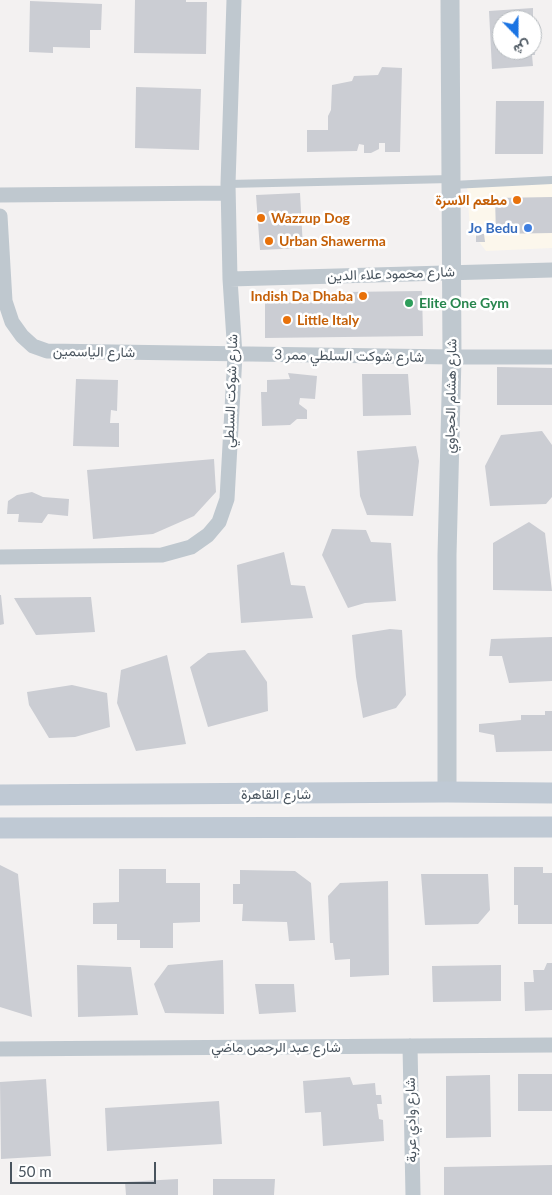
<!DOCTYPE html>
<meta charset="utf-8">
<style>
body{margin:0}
#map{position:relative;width:552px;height:1195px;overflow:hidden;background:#f3f1f1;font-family:Lato,Vazirmatn,sans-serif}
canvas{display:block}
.north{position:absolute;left:492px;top:10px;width:50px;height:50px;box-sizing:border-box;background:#fff;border:1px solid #b6bbbf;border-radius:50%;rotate:158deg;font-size:14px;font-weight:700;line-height:20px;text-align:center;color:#49545e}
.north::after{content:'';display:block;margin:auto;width:18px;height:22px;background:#1b74e3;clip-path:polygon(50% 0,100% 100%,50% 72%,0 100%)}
.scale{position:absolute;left:10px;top:1162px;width:146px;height:22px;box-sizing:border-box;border:2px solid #49545e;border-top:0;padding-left:6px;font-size:15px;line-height:18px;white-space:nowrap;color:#49545e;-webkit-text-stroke:4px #fff;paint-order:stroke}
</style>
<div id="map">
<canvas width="552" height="1195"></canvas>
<div class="north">ش</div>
<div class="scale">50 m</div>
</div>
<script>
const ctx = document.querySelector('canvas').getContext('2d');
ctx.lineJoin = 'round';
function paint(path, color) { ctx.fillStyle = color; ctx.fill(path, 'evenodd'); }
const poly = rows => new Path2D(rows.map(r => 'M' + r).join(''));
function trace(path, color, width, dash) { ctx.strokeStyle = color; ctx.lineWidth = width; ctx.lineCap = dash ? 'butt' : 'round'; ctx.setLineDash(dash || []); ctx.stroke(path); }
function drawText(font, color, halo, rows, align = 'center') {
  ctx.font = font + ' Lato,Vazirmatn,sans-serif'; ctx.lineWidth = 5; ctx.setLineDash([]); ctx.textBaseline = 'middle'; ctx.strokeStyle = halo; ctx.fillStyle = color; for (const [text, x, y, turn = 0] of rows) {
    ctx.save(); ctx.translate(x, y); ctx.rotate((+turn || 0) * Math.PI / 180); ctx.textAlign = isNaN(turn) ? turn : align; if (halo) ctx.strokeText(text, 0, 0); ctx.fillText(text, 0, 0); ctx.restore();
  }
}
paint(poly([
 [552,183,552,248,486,251,470,230,467,186]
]), '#fcf7ec');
paint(poly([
 [135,0,186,0,186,2,207,2,206,54,134,53],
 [30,1,102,4,101,30,90,30,90,48,53,47,53,53,29,52],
 [533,8,533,20,502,20,502,50,532,50,532,23,533,23,535,55,532,55,533,66,492,69,489,11],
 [382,67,402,68,400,152,385,152,385,143,379,143,379,149,371,153,364,153,364,145,359,144,357,151,307,152,307,130,328,130,328,116,331,110,332,85,352,81,354,76,378,75],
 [136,87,201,89,199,150,135,148],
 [496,101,544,101,543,154,495,154],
 [300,193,303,248,260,250,256,195],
 [552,197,552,233,496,234,495,198],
 [476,234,484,234,485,242,476,242],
 [422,291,423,336,265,338,265,293],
 [497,367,552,368,552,405,497,405],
 [288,373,317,376,315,399,300,398,299,404,307,410,307,419,297,419,290,425,262,426,261,392,267,392,267,380,290,379],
 [362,374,408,374,411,415,363,416],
 [76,379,118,380,117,411,111,410,110,423,119,423,119,447,73,446],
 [542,431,552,445,552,497,546,504,490,506,485,466,501,435],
 [416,446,419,461,413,516,367,515,360,496,357,451],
 [214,459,216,492,194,516,153,534,93,539,87,470],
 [32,492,43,497,69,499,68,516,48,514,42,523,18,522,19,514,7,514,8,501,17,495],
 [529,522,545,533,552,591,493,590,493,543],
 [332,529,366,530,371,542,391,543,396,601,365,603,348,608,322,555],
 [284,552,291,585,305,586,313,618,241,623,237,565],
 [0,595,1,595,4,624,0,625],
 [91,597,95,632,36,635,14,598],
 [390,629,402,630,406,695,396,708,363,718,356,677,352,635],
 [552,637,552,681,509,683,502,656,489,656,491,639],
 [245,650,267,682,268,711,208,727,190,667,208,653],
 [167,655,186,744,136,751,117,703,121,670],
 [72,685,107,693,110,727,75,737,49,738,29,705,27,692],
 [545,711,552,711,552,751,496,752,494,735,479,732,479,724,521,720,521,715,545,715],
 [0,865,18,874,32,1017,0,1007],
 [514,867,543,867,543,873,552,873,552,924,518,924,518,905,514,905],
 [119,869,166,869,166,883,200,883,200,922,173,923,173,948,140,948,140,940,117,940,117,924,93,924,93,903,119,902],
 [240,870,295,871,311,883,315,940,289,941,287,922,242,921,243,904,233,904,233,884,240,884],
 [421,874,488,874,490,910,478,924,425,925],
 [388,881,389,975,350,977,350,959,335,960,333,943,330,943,328,896,340,883],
 [223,960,224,1014,165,1013,154,984,168,965],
 [547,963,552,963,552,1010,525,1011,524,982,534,982,533,970,544,970],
 [77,965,131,967,138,1015,78,1017],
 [501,965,501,1001,433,1002,432,966],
 [255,984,294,984,296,1012,259,1014],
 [518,1074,552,1074,552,1111,518,1111],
 [490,1075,491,1137,446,1138,446,1076],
 [350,1077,353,1085,375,1083,376,1095,381,1095,382,1104,377,1104,379,1119,383,1120,384,1141,323,1146,321,1112,305,1113,303,1081],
 [46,1079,51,1156,1,1159,0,1082],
 [219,1101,222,1144,107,1151,105,1108],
 [552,1165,552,1195,444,1195,444,1167],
 [178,1179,178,1195,126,1195,125,1182],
 [213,1179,275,1179,274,1195,213,1195]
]), '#cbcdd3');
trace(poly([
 [228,184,451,179],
 [452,185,552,180]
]), '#bfc8cf', 8);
trace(poly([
 [0,195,228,193],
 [0,216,5,301,12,322,22,336,33,346,47,351,452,357,552,357],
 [230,279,552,270],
 [0,557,162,555,191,547,208,535,219,522,227,499,235,355,230,279,228,184,234,0],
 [410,1046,413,1195],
 [0,1049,552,1045]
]), '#bfc8cf', 15);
trace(poly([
 [447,792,447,555,452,357,450,0]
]), '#bfc8cf', 19);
trace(poly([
 [0,795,447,792,552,793],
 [0,828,552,827]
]), '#bfc9d4', 21);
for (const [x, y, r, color] of [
 [517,200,5,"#e8710a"],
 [261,218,5,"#e8710a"],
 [528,228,5,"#3f7fe0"],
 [269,241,5,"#e8710a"],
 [363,296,5,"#e8710a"],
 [409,303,5,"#2e9e5b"],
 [287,320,5,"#e8710a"]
]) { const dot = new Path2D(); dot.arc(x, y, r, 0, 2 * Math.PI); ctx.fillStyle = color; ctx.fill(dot); trace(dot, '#fff', 2); }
drawText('bold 14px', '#c56008', '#fff', [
 ["مطعم الاسرة",507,200,"right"],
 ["Wazzup Dog",271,218],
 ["Urban Shawerma",279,241],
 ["Indish Da Dhaba",353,296,"right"],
 ["Little Italy",297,320]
], 'left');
drawText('bold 14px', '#366cbe', '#fff', [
 ["Jo Bedu",518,228]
], 'right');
drawText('14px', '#49545e', '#fff', [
 ["شارع محمود علاء الدين",391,274,-2],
 ["شارع الياسمين",94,352,1],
 ["شارع شوكت السلطي ممر 3",349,356,1],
 ["شارع شوكت السلطي",231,391,-88],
 ["شارع هشام الحجاوي",451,396,-89],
 ["شارع القاهرة",276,794],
 ["شارع عبد الرحمن ماضي",276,1047],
 ["شارع وادي عربة",411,1120,-91]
]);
drawText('bold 14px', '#27864d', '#fff', [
 ["Elite One Gym",419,303]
], 'left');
</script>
